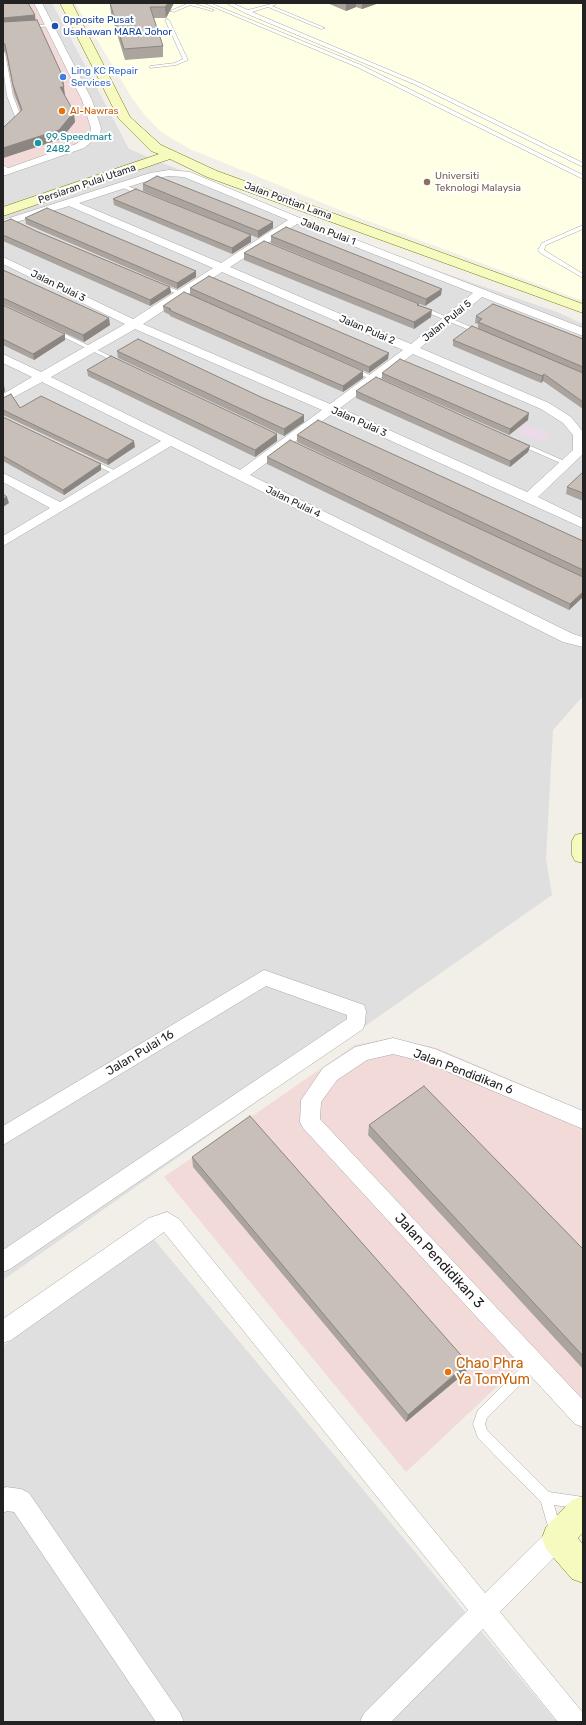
<!DOCTYPE html>
<style>
body{margin:0}
#map{position:relative;width:586px;height:1725px;overflow:hidden;background:#f2efe9;font-family:Rubik,sans-serif}
canvas{display:block}
.frame{position:absolute;inset:0;border:4px solid #222;pointer-events:none}
</style>
<div id="map">
<canvas width="586" height="1725"></canvas>
<div class="frame"></div>
</div>
<script>
const ctx = document.querySelector('canvas').getContext('2d');
ctx.lineJoin = 'round';
function paint(path, color) { ctx.fillStyle = color; ctx.fill(path, 'evenodd'); }
const poly = rows => new Path2D(rows.map(r => 'M' + r).join(''));
function trace(path, color, width, dash) { ctx.strokeStyle = color; ctx.lineWidth = width; ctx.lineCap = dash ? 'butt' : 'round'; ctx.setLineDash(dash || []); ctx.stroke(path); }
function drawText(font, color, halo, rows, align = 'center') {
  ctx.font = font + ' Rubik,sans-serif'; ctx.lineWidth = 4; ctx.setLineDash([]); ctx.textBaseline = 'middle'; ctx.strokeStyle = halo; ctx.fillStyle = color; for (const [text, x, y, turn = 0] of rows) {
    ctx.save(); ctx.translate(x, y); ctx.rotate((+turn || 0) * Math.PI / 180); ctx.textAlign = isNaN(turn) ? turn : align; if (halo) ctx.strokeText(text, 0, 0); ctx.fillText(text, 0, 0); ctx.restore();
  }
}
paint(poly([
 [3,3,52,3,129,149,346,239,557,312,583,324,583,696,553,730,546,859,552,895,3,1280],
 [152,1237,557,1722,3,1722,3,1346]
]), '#e0dfdf');
paint(poly([
 [3,3,42,3,83,87,92,99,101,128,100,135,92,143,82,148,3,175,3,132,16,119,7,95,3,70],
 [391,1038,437,1048,583,1111,583,1431,521,1364,406,1472,164,1177,355,1045]
]), '#f2dad9');
paint(poly([
 [525,424,550,434,541,442,516,432]
]), '#ebdbe8');
paint(poly([
 [75,3,583,3,583,301,352,215,190,149,171,138,160,131,144,114,132,98]
]), '#ffffe5');
const lane = poly([
 [189,3,192,3,214,10,212,11,190,5,174,12,170,11,189,3],
 [204,3,210,3,361,65,583,175,583,179,357,67,204,3],
 [226,3,232,3,248,10,275,3,275,5,272,6,325,28,321,29,268,7,252,12,420,83,583,163,583,167,416,85,245,13,226,3],
 [167,19,169,20,188,60,176,65,150,68,150,66,175,63,183,59,165,20,167,19],
 [49,24,51,26,28,28,26,27,49,24],
 [3,52,5,53,13,96,22,119,3,137,3,132,16,119,7,96,3,68,3,52],
 [3,165,11,170,11,172,7,172,3,169,3,165],
 [123,184,144,193,145,194,140,195,121,187,121,185,123,184],
 [583,225,583,229,546,245,544,250,583,274,583,278,540,253,538,250,542,243,583,225],
 [158,284,162,284,190,296,185,297,158,286,158,284],
 [421,306,483,332,484,333,479,334,419,309,418,308,421,306],
 [53,330,57,330,122,362,117,363,53,332,53,330],
 [352,367,381,380,382,381,377,382,350,370,349,369,352,367],
 [519,441,569,463,570,464,567,466,565,465,517,444,517,442,519,441],
 [91,459,120,473,121,474,120,475,116,475,89,462,88,461,91,459],
 [534,1357,538,1359,540,1363,538,1367,487,1418,485,1424,487,1430,549,1492,583,1497,583,1509,554,1505,562,1533,560,1537,556,1539,552,1537,550,1533,541,1502,478,1438,473,1424,478,1410,530,1359,534,1357]
]);
const street = poly([
 [34,3,42,3,92,100,101,128,100,135,84,148,3,176,3,170,76,144,90,134,91,128,82,100,34,3],
 [169,170,190,172,300,218,583,328,583,336,482,297,420,348,549,403,571,417,583,432,583,454,538,497,583,519,583,528,332,414,250,475,573,634,583,637,583,647,563,642,171,446,3,546,3,536,50,508,3,482,3,473,60,502,161,441,42,382,3,403,3,394,32,377,3,363,3,354,41,372,125,324,3,264,3,257,133,319,213,268,69,206,3,226,3,220,150,173,169,170],
 [169,176,184,177,288,220,221,263,79,203,156,178,169,176],
 [297,224,473,293,411,344,230,267,297,224],
 [222,272,403,350,330,404,143,324,222,272],
 [135,329,322,410,240,470,51,377,135,329],
 [413,354,541,409,563,423,573,435,573,450,527,492,340,408,413,354],
 [264,970,364,1005,366,1011,365,1023,363,1029,10,1269,3,1272,3,1250,347,1019,347,1015,266,986,3,1145,3,1126,264,970],
 [393,1038,435,1049,583,1111,583,1129,425,1062,393,1054,367,1060,337,1080,321,1102,320,1119,583,1400,583,1427,575,1424,303,1128,300,1122,301,1100,323,1068,355,1047,393,1038],
 [167,1212,179,1219,485,1593,549,1530,557,1526,565,1530,569,1538,565,1546,500,1612,583,1713,583,1722,558,1722,483,1629,391,1722,360,1722,364,1713,468,1610,164,1232,11,1340,3,1343,3,1319,149,1218,167,1212],
 [6,1487,21,1489,29,1493,180,1713,184,1722,156,1722,14,1512,7,1511,3,1513,3,1489,6,1487]
]);
const secondary = poly([
 [60,3,72,3,130,117,161,145,217,171,583,304,583,313,207,177,170,159,3,216,3,207,159,154,151,151,119,119,60,3],
 [583,833,583,863,575,861,572,855,572,841,575,835,583,833],
 [583,1496,583,1533,578,1538,583,1545,583,1583,572,1579,546,1549,542,1538,546,1527,572,1500,583,1496]
]);
trace(lane, '#a9a9a9', 1);
trace(street, '#a9a9a9', 1);
trace(secondary, '#707d05', 1);
paint(lane, '#fff');
paint(street, '#fff');
paint(secondary, '#f7fabf');
paint(poly([
 [3,3,35,15,35,20,64,86,63,86,65,95,75,122,61,139,3,158,3,128,21,112,14,94,6,53,3,50],
 [174,3,166,18,153,18,163,46,163,57,125,60,111,14,110,4],
 [327,3,379,3,362,9,356,7,346,11],
 [143,184,273,222,273,228,258,238,143,191],
 [113,199,251,242,232,254,114,205],
 [25,218,196,271,196,277,177,289,26,224],
 [3,222,36,231,170,287,171,293,150,306,3,241],
 [271,236,441,295,425,306,271,243],
 [244,253,419,304,419,306,431,317,414,329,244,260],
 [3,270,110,325,84,342,3,304],
 [190,288,388,359,369,373,190,295],
 [3,305,65,340,34,360,3,345],
 [163,306,363,378,343,392,170,316,170,315,164,312],
 [476,316,583,339,583,409,543,381,541,383,453,346,453,340,478,328,478,324,475,323],
 [117,351,263,398,304,415,304,422,284,436,118,358],
 [87,370,277,434,277,441,255,457,88,376],
 [382,373,528,420,509,435,382,379],
 [356,391,530,446,528,452,510,467,356,398],
 [3,398,20,408,135,447,108,465,3,415],
 [3,417,101,464,101,470,64,495,3,461],
 [297,435,583,541,583,597,569,610,267,464,267,457,525,550,297,442],
 [583,472,583,501,566,494,567,487],
 [369,1125,583,1249,583,1369,368,1135],
 [192,1157,468,1363,466,1372,406,1422,193,1167]
]), '#aba49e');
paint(poly([
 [168,3,174,3,166,18,165,7],
 [346,3,356,3,356,7,346,11],
 [362,3,379,3,362,9],
 [35,15,36,24,3,26,3,18],
 [61,77,63,77,64,86,62,86],
 [60,87,64,87,65,96],
 [74,112,75,122,61,139,3,158,3,148],
 [273,222,273,228,258,238,258,231],
 [251,235,251,242,232,254,232,248],
 [196,271,196,277,177,289,177,283],
 [170,287,171,293,150,306,150,300],
 [442,289,441,295,425,306,426,299],
 [432,310,431,317,414,329,414,322],
 [109,318,110,325,84,342,83,335],
 [65,334,65,340,34,360,33,354],
 [389,353,388,359,369,373,369,367],
 [363,371,363,378,343,392,343,386],
 [544,374,543,381,541,383,542,376],
 [4,385,5,391,3,393,3,386],
 [529,413,528,420,509,435,510,429],
 [304,415,304,422,284,436,284,429],
 [277,434,277,441,255,457,255,450],
 [134,441,135,447,108,465,107,460],
 [530,446,528,452,510,467,510,461],
 [101,464,101,470,64,495,63,490],
 [7,497,9,503,3,507,3,499],
 [583,592,583,597,569,610,570,604],
 [468,1363,466,1372,406,1422,408,1415]
]), '#8b8681');
const building = poly([
 [3,3,28,3,35,15,3,18,3,3],
 [110,3,168,3,165,7,150,7,163,46,124,49,110,3],
 [37,20,63,77,61,77,64,87,60,87,74,112,59,130,3,148,3,128,22,110,13,85,5,44,3,43,3,22,37,20],
 [157,176,273,222,258,231,143,184,157,176],
 [136,189,251,235,232,248,113,199,136,189],
 [47,208,196,271,177,283,25,218,47,208],
 [11,219,36,231,170,287,150,300,3,235,3,222,11,219],
 [286,227,442,289,426,299,271,236,286,227],
 [264,241,419,304,417,305,432,310,414,322,244,253,264,241],
 [3,270,109,318,83,335,3,298,3,270],
 [209,276,389,353,369,367,190,288,209,276],
 [184,292,363,371,343,386,169,310,171,309,163,306,184,292],
 [493,304,583,339,583,367,478,322,482,319,476,316,493,304],
 [3,305,65,334,33,354,3,339,3,305],
 [472,326,583,373,583,402,544,374,542,376,453,340,472,326],
 [138,339,263,398,304,415,284,429,117,351,138,339],
 [111,356,277,434,255,450,87,370,111,356],
 [400,359,529,413,510,429,382,373,400,359],
 [376,377,530,446,510,461,356,391,376,377],
 [11,394,20,408,41,396,134,441,107,460,3,410,3,398,11,394],
 [3,417,101,464,63,490,3,456,3,417],
 [318,420,583,541,583,570,297,435,318,420],
 [290,440,583,577,583,592,570,604,267,457,290,440],
 [583,472,583,493,567,487,583,472],
 [3,494,7,497,3,499,3,494],
 [424,1086,583,1249,583,1356,369,1125,424,1086],
 [250,1116,468,1363,408,1415,192,1157,250,1116]
]);
paint(building, '#c7bfb8');
trace(building, '#8b8681', 1);
for (const [x, y, r, color] of [
 [55,26,4,"#1a4fb4"],
 [63,77,4,"#3f7fe0"],
 [62,111,4,"#e8710a"],
 [38,143,4,"#0f9aa8"],
 [427,182,4,"#8d6e63"],
 [448,1372,4,"#e8710a"]
]) { const dot = new Path2D(); dot.arc(x, y, r, 0, 2 * Math.PI); ctx.fillStyle = color; ctx.fill(dot); trace(dot, '#fff', 1.5); }
drawText('10px', '#164399', '#fff', [
 ["Opposite Pusat",63,20],
 ["Usahawan MARA Johor",63,32]
], 'left');
drawText('10px', '#366cbe', '#fff', [
 ["Ling KC Repair",71,71],
 ["Services",71,83]
], 'left');
drawText('10px', '#c56008', '#fff', [
 ["Al-Nawras",70,111]
], 'left');
drawText('10px', '#0d838f', '#fff', [
 ["99 Speedmart",46,137],
 ["2482",46,149]
], 'left');
drawText('10px', '#785e54', '#fff', [
 ["Universiti",435,176],
 ["Teknologi Malaysia",435,188]
], 'left');
drawText('10px', '#222', '#fff', [
 ["Persiaran Pulai Utama",87,184,-19],
 ["Jalan Pontian Lama",288,201,20],
 ["Jalan Pulai 1",328,232,21],
 ["Jalan Pulai 3",58,286,26],
 ["Jalan Pulai 5",447,321,-39],
 ["Jalan Pulai 2",367,330,23],
 ["Jalan Pulai 3",359,422,24],
 ["Jalan Pulai 4",293,502,26]
]);
drawText('12px', '#222', '#fff', [
 ["Jalan Pulai 16",140,1053,-31],
 ["Jalan Pendidikan 6",463,1072,21]
]);
drawText('14px', '#222', '#fff', [
 ["Jalan Pendidikan 3",439,1261,47]
]);
drawText('14px', '#c56008', '#fff', [
 ["Chao Phra",456,1364],
 ["Ya TomYum",456,1380]
], 'left');
</script>
